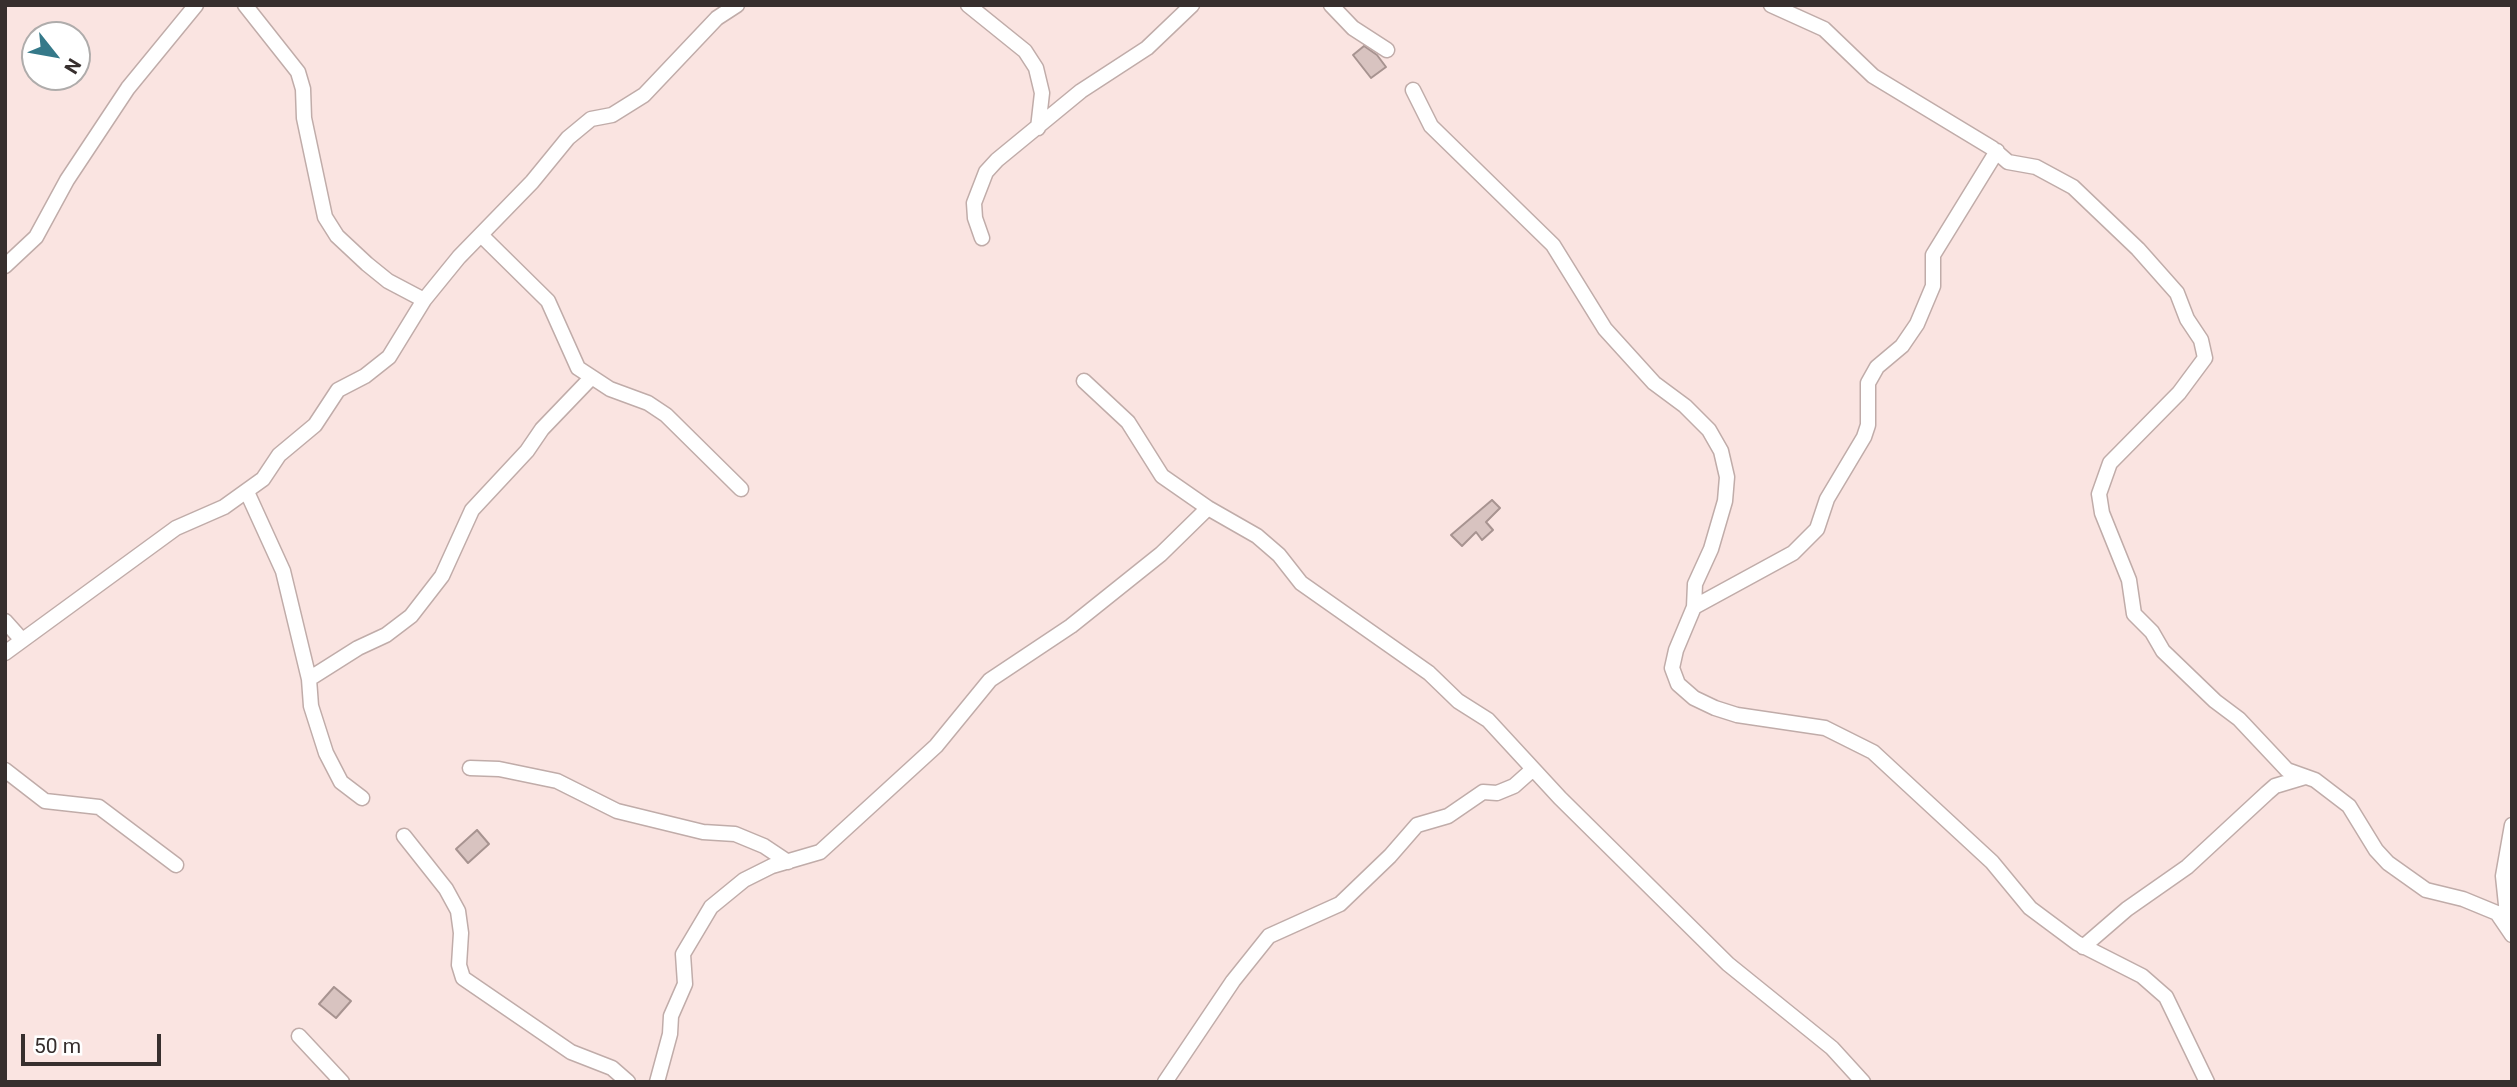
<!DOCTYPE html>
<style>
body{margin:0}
#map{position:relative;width:2517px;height:1087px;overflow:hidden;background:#fae4e1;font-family:Roboto,sans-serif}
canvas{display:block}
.frame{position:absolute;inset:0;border:7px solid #372f2e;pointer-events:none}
.north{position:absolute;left:21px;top:21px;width:70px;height:70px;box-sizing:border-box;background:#fff;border:2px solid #afacab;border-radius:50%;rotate:121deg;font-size:19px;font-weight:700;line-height:28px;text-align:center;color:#372f2e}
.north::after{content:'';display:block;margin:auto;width:24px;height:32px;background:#357989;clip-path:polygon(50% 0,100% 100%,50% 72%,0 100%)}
.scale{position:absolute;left:21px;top:1034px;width:140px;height:32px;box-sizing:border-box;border:4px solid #372f2e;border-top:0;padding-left:9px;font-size:21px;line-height:24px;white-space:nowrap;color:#372f2e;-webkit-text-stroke:5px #fff;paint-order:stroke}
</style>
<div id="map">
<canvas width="2517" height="1087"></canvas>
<div class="frame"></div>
<div class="north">N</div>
<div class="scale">50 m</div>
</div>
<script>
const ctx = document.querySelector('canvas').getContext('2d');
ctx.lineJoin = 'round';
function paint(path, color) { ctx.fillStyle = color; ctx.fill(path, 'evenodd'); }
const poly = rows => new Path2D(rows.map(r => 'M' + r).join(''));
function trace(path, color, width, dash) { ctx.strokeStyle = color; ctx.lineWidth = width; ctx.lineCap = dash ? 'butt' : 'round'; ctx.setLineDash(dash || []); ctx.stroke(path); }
const building = poly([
 [1364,46,1377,55,1386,67,1371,78,1353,55,1364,46],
 [1492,500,1500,508,1486,522,1493,530,1482,540,1476,532,1462,546,1451,535,1492,500],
 [477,830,489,844,468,863,456,849,477,830],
 [334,987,351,1001,336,1018,319,1004,334,987]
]);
paint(building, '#d8c3c0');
trace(building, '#a79390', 2);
const street = poly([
 [245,5,298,72,303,89,304,118,325,217,337,236,367,264,388,281,424,300],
 [968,5,1025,51,1036,68,1042,93,1038,128],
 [1331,5,1353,28,1387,50],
 [1771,5,1824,29,1873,76,1992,148,2008,162,2036,167,2073,187,2138,249,2177,293,2187,319,2201,340,2205,358,2179,393,2110,463,2099,494,2102,513,2129,580,2134,614,2152,632,2163,651,2215,701,2239,719,2287,770,2315,780,2349,806,2376,850,2388,863,2426,890,2463,899,2497,913,2512,935],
 [1413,90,1431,126,1553,245,1605,329,1654,383,1685,406,1709,430,1721,451,1727,477,1725,501,1711,549,1695,584,1694,607,1676,650,1672,668,1678,684,1694,698,1715,708,1737,715,1825,728,1873,752,1992,862,2030,908,2077,943,2142,976,2166,997,2207,1082],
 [482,236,548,301,578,368,610,389,648,403,666,415,741,489],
 [982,238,975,218,974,203,986,172,997,160,1081,91,1147,48,1192,5],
 [5,266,36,237,67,180,128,88,196,5],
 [1084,381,1128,422,1162,476,1208,508,1257,536,1279,555,1301,583,1429,673,1458,701,1488,720,1560,798,1728,964,1832,1048,1863,1082],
 [247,492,283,571,309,679,311,706,326,753,341,782,362,798],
 [1694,607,1793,553,1817,529,1827,499,1864,437,1868,425,1868,383,1877,367,1902,346,1917,324,1933,286,1933,255,1997,151],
 [5,621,22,640],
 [5,653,176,528,224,507,263,479,279,455,315,425,338,390,365,376,389,357,424,300,459,257,532,182,568,138,591,119,612,115,644,95,717,18,737,5],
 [309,679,358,648,386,635,411,616,442,576,472,510,527,451,542,429,590,379],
 [470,768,499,769,557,781,617,811,703,832,735,834,764,846,788,862],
 [5,770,45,801,99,807,176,865],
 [404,836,446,889,458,911,461,933,459,965,463,978,571,1052,612,1068,628,1082],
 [2508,924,2503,876,2512,825],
 [2083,947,2127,909,2187,867,2267,793,2275,786,2305,777],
 [299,1036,342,1082],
 [657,1082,670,1034,671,1016,685,984,683,954,711,907,744,880,772,866,820,852,936,746,990,680,1071,626,1161,554,1208,508],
 [1165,1082,1233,981,1269,936,1340,904,1390,856,1417,825,1448,816,1483,792,1497,793,1514,786,1532,770]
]);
trace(street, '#c0aca9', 17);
trace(street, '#fff', 14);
</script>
